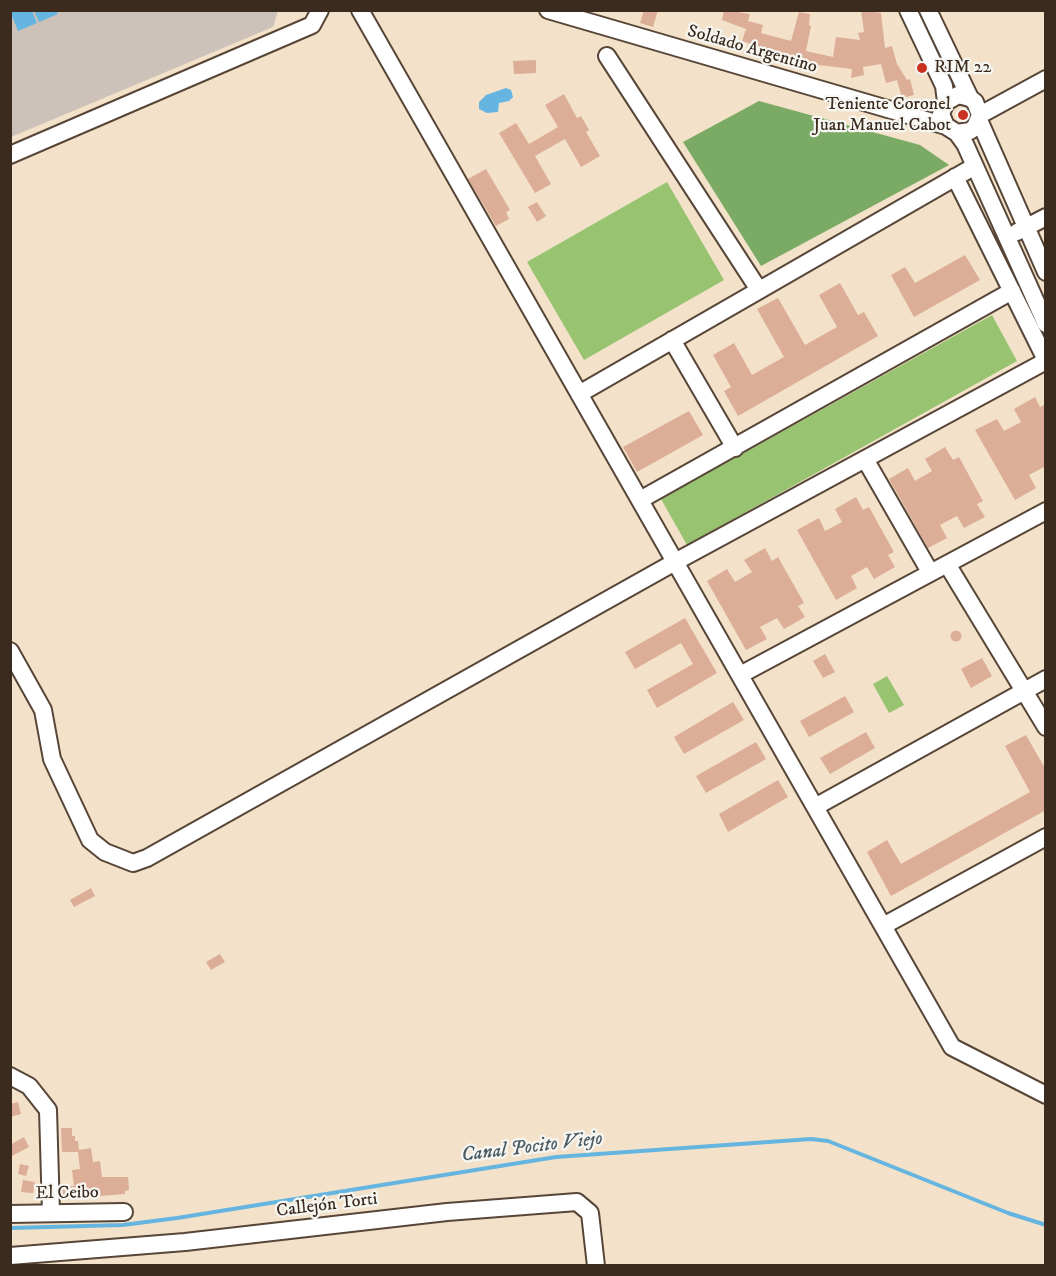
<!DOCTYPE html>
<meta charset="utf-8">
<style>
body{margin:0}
#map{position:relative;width:1056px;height:1276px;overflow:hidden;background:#f3e2c9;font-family:"IM FELL DW Pica",serif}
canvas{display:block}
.frame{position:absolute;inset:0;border:12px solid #3b2a1e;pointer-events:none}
</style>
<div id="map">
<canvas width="1056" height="1276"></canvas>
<div class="frame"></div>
</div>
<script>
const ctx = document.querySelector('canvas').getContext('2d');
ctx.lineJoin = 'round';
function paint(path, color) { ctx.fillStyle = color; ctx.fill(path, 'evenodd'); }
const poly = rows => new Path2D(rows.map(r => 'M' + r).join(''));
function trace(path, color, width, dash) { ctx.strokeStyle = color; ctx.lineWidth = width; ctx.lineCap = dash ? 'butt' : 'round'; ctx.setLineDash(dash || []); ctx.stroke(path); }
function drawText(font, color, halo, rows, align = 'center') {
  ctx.font = font + ' "IM FELL DW Pica",serif'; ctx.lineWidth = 4.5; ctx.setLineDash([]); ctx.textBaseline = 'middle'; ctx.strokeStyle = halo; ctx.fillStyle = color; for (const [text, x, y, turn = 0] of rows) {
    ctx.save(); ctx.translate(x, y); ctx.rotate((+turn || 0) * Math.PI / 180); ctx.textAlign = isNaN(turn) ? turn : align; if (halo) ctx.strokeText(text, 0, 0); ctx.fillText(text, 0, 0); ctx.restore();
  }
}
paint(poly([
 [11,11,278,11,273,27,11,137]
]), '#cdc2b9');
paint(poly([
 [667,182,724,280,584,360,527,262],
 [992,315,1017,361,687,545,661,499],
 [887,676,904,705,889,713,873,684]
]), '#98c471');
paint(poly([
 [759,101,920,145,949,165,761,266,683,142]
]), '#7aaa63');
paint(poly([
 [10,11,32,11,37,23,18,31],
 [34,11,56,11,58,14,39,22],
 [506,88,511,90,513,97,509,101,499,103,498,112,487,113,479,109,479,102,486,95]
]), '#66b5e0');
trace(poly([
 [10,1228,123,1225,177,1218,556,1157,811,1139,828,1141,1008,1213,1046,1225]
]), '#66b5e0', 4);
paint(poly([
 [644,10,658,10,653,27,640,23],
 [724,10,750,14,748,21,763,25,761,33,791,41,799,12,810,14,809,25,811,26,806,51,833,57,836,37,860,40,858,33,864,32,861,10,881,13,885,48,892,46,897,64,907,80,910,79,914,95,902,98,897,80,886,83,881,64,863,67,864,75,851,78,852,69,819,65,818,68,758,55,760,47,742,41,746,29,722,20],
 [536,60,536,73,514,74,513,61],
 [564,94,577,118,581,116,589,130,586,132,600,156,581,167,565,139,535,156,551,184,535,193,499,133,516,123,529,144,558,127,545,105],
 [486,169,510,210,506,212,509,219,496,226,468,179],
 [537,202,546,216,537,222,528,207],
 [965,255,980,280,914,317,891,275,905,267,915,283],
 [840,283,858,315,864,312,878,336,738,416,724,391,731,387,713,355,734,343,752,375,784,357,757,309,778,298,805,345,837,327,819,295],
 [1035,397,1040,407,1046,404,1046,466,1029,475,1036,488,1015,500,975,430,997,419,1004,431,1021,422,1014,409],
 [689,411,703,435,637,472,623,447],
 [945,447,953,460,959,457,983,501,977,504,985,517,964,528,957,516,940,525,947,538,928,548,889,479,908,468,915,481,932,471,925,459],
 [856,497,863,510,869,507,894,552,888,555,895,567,874,579,867,567,851,576,857,588,836,600,797,530,819,518,825,531,842,522,835,509],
 [765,548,772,561,778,557,804,603,798,606,805,617,784,629,777,618,760,627,767,639,746,650,707,581,727,569,735,582,752,572,744,560],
 [685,618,717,673,657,708,647,690,693,664,681,643,635,669,625,652],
 '950.5 636a5.5 5.5 0 1 1 11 0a5.5 5.5 0 1 1-11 0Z',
 [825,654,835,672,823,678,813,661],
 [982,658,992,676,971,688,961,669],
 [845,696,854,712,809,737,800,721],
 [733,702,744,720,684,754,674,737],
 [866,732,875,748,830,774,820,758],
 [1026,735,1046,770,1046,810,891,896,867,852,887,840,901,864,1030,792,1005,746],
 [756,742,766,759,706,793,696,776],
 [778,780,788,797,728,832,719,814],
 [91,888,95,896,74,907,70,900],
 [220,954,225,962,211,970,206,962],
 [18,1102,21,1114,10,1117,10,1104],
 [61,1128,72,1128,72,1136,75,1136,75,1141,78,1141,79,1150,91,1148,93,1162,100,1161,102,1177,128,1177,129,1190,125,1191,125,1194,100,1196,99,1193,61,1197,61,1187,74,1186,72,1170,80,1169,78,1152,62,1152],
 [24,1137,29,1147,10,1157,10,1145],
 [20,1164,29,1166,26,1176,18,1174],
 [23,1180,35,1182,33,1193,21,1192]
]), '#dcad97');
const minor = poly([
 [360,10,952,1047,1046,1095],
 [548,10,946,126],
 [908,10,944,86,946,102,941,114,946,126,957,133,970,131,975,127,980,115,975,102,970,98,958,95,946,102],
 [928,10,970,98],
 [607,56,759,290],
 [980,115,1046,79],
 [979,120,1046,272],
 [957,133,965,144,1046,324],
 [10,155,312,25,320,10],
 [955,177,1046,360],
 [1017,232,1046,217],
 [672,340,735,448],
 [579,394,975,166],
 [865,459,930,572],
 [640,500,1012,291],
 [947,564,1046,727],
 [10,651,43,710,52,759,90,840,105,852,133,863,147,858,675,562,1046,361],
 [740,675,1046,511],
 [815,807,1046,679],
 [883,926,1046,837],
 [10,1076,29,1086,48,1110,51,1213],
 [10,1214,124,1212],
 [10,1256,185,1242,447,1212,577,1202,590,1213,596,1266]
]);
trace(minor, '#574638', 20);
trace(minor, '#fff', 16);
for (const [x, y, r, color] of [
 [922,68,6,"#c8321e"],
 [963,115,6,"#c8321e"]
]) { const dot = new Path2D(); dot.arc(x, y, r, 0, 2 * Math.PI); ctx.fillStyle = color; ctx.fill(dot); trace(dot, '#f6f6f2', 2); }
drawText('18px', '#3b2a1e', '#f6f6f2', [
 ["Soldado Argentino",752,50,16],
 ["El Ceibo",67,1194,-1],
 ["Callejón Torti",327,1206,-7]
]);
drawText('18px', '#3b2a1e', '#f6f6f2', [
 ["RIM 22",934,68],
 ["Teniente Coronel",951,105,"right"],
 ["Juan Manuel Cabot",951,126,"right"]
], 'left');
drawText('italic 20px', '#4a5b62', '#f6f6f2', [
 ["Canal Pocito Viejo",532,1148,-7]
]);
</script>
